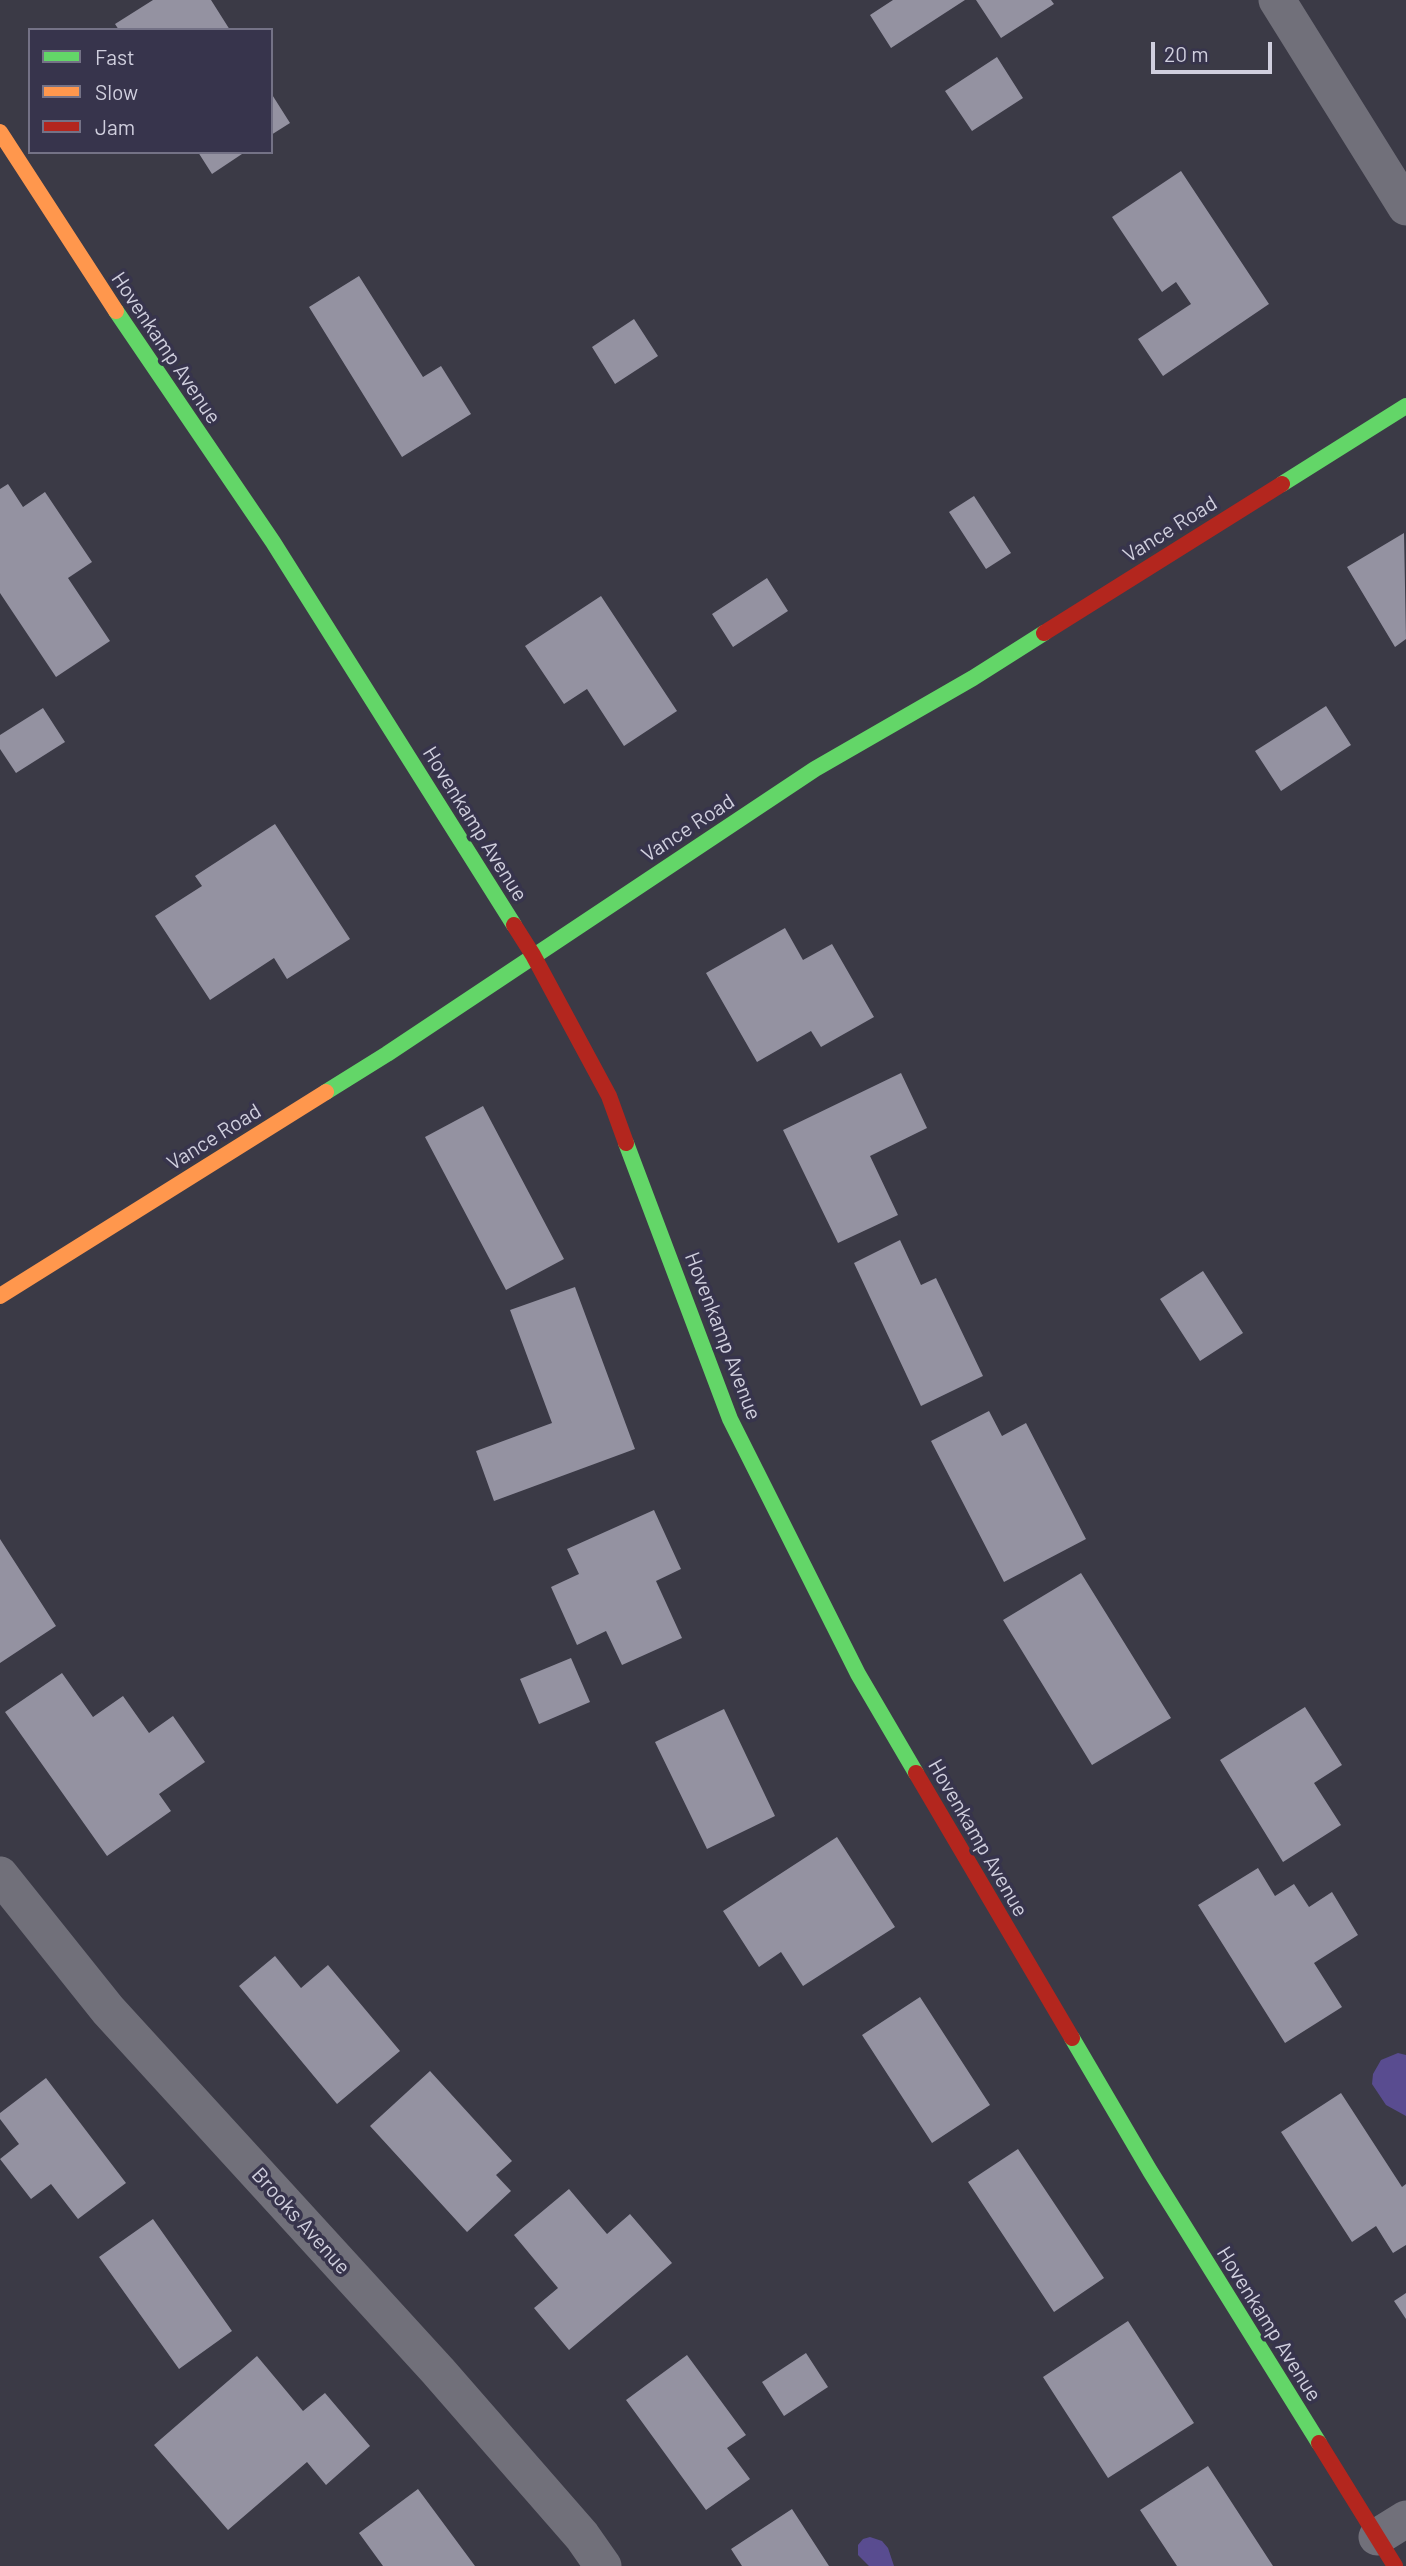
<!DOCTYPE html>
<style>
body{margin:0}
#map{position:relative;width:1406px;height:2566px;overflow:hidden;background:#3b3a46;font-family:Barlow,sans-serif}
canvas{display:block}
.legend{position:absolute;left:28px;top:28px;width:245px;height:126px;box-sizing:border-box;background:#37344c;border:2px solid #747286;margin:0;padding:9px 12px;list-style:none;font-size:21px;color:#d0cfde}
.legend li{display:flex;align-items:center;gap:14px;height:35px}
.legend b{width:35px;border:2px solid #747286}
.scale{position:absolute;left:1151px;top:42px;width:121px;height:32px;box-sizing:border-box;border:4px solid #d0cfde;border-top:0;padding-left:9px;font-size:21px;line-height:24px;white-space:nowrap;color:#d0cfde;-webkit-text-stroke:5px #37344c;paint-order:stroke}
</style>
<div id="map">
<canvas width="1406" height="2566"></canvas>
<ul class="legend">
<li><b style="height:9px;background:#63d668"></b>Fast</li>
<li><b style="height:9px;background:#ff974d"></b>Slow</li>
<li><b style="height:9px;background:#b3261e"></b>Jam</li>
</ul>
<div class="scale">20 m</div>
</div>
<script>
const ctx = document.querySelector('canvas').getContext('2d');
ctx.lineJoin = 'round';
function paint(path, color) { ctx.fillStyle = color; ctx.fill(path, 'evenodd'); }
const poly = rows => new Path2D(rows.map(r => 'M' + r).join(''));
function trace(path, color, width, dash) { ctx.strokeStyle = color; ctx.lineWidth = width; ctx.lineCap = dash ? 'butt' : 'round'; ctx.setLineDash(dash || []); ctx.stroke(path); }
function drawText(font, color, halo, rows, align = 'center') {
  ctx.font = font + ' Barlow,sans-serif'; ctx.lineWidth = 7; ctx.setLineDash([]); ctx.textBaseline = 'middle'; ctx.strokeStyle = halo; ctx.fillStyle = color; for (const [text, x, y, turn = 0] of rows) {
    ctx.save(); ctx.translate(x, y); ctx.rotate((+turn || 0) * Math.PI / 180); ctx.textAlign = isNaN(turn) ? turn : align; if (halo) ctx.strokeText(text, 0, 0); ctx.fillText(text, 0, 0); ctx.restore();
  }
}
paint(poly([
 [1398,2053,1406,2055,1406,2116,1386,2105,1372,2084,1373,2074,1381,2060],
 [870,2537,882,2541,888,2548,894,2566,869,2566,858,2555,858,2545,863,2539]
]), '#594c90');
paint(poly([
 [153,0,211,0,230,30,119,30,115,24],
 [893,0,965,0,891,48,870,15],
 [976,0,1051,0,1054,4,1001,38],
 [997,57,1023,98,972,131,945,91],
 [271,93,290,123,271,135],
 [198,152,245,152,212,174],
 [1181,171,1269,304,1163,376,1138,339,1191,304,1176,282,1162,292,1112,217],
 [359,276,423,377,441,366,471,414,402,457,309,307],
 [634,319,658,356,615,384,592,347],
 [8,484,23,507,45,492,92,562,68,578,110,641,56,677,0,593,0,489],
 [974,496,1011,553,986,569,949,512],
 [1404,533,1406,639,1395,647,1347,567],
 [767,578,788,611,733,647,712,614],
 [601,596,677,711,624,746,587,689,564,704,525,646],
 [1326,706,1351,745,1281,791,1255,751],
 [43,708,65,742,16,773,0,749,0,735],
 [275,824,350,939,287,979,274,958,210,1000,155,916,202,886,195,876],
 [785,928,803,960,832,944,874,1017,821,1047,811,1031,757,1062,706,973],
 [901,1073,927,1128,870,1156,898,1215,838,1243,783,1130],
 [483,1106,564,1259,506,1290,425,1137],
 [900,1240,921,1285,936,1278,983,1376,921,1406,854,1263],
 [1203,1271,1243,1333,1200,1361,1160,1299],
 [575,1287,635,1449,494,1501,476,1451,552,1423,510,1310],
 [989,1411,1002,1436,1026,1423,1086,1539,1004,1582,931,1441],
 [654,1510,681,1569,656,1581,682,1638,622,1665,606,1631,577,1645,551,1587,579,1574,567,1549],
 [0,1539,56,1626,0,1663],
 [1081,1573,1171,1718,1092,1765,1003,1620],
 [571,1658,590,1702,539,1724,520,1679],
 [62,1673,93,1717,123,1696,149,1733,173,1716,205,1762,159,1794,171,1811,107,1856,5,1712],
 [1305,1707,1342,1765,1314,1783,1341,1825,1283,1862,1220,1760],
 [724,1709,775,1816,707,1849,655,1742],
 [837,1837,895,1927,803,1986,781,1952,759,1967,723,1911],
 [1258,1868,1275,1896,1294,1884,1309,1907,1332,1892,1358,1935,1314,1963,1342,2007,1285,2043,1198,1905],
 [275,1956,301,1988,328,1965,400,2051,337,2104,239,1986],
 [920,1997,990,2105,932,2143,862,2035],
 [430,2071,512,2161,496,2175,511,2191,467,2232,370,2126],
 [46,2078,126,2183,78,2219,51,2184,31,2199,0,2159,19,2144,0,2119,0,2113],
 [1341,2093,1402,2187,1406,2184,1406,2245,1393,2253,1376,2226,1352,2242,1281,2132],
 [1018,2149,1104,2278,1054,2312,968,2182],
 [569,2189,607,2234,630,2214,672,2263,569,2350,534,2308,558,2288,514,2235],
 [153,2219,232,2331,179,2369,99,2257],
 [1406,2293,1406,2319,1394,2301],
 [1128,2321,1194,2423,1108,2478,1043,2377],
 [806,2353,828,2387,784,2416,762,2382],
 [687,2355,746,2435,727,2448,750,2479,706,2510,626,2400],
 [257,2356,303,2411,325,2393,370,2446,326,2485,307,2462,228,2530,154,2445],
 [1208,2466,1273,2566,1177,2566,1140,2510],
 [418,2489,475,2566,383,2566,359,2533],
 [792,2509,829,2566,742,2566,731,2549]
]), '#9492a1');
trace(poly([
 [1277,0,1406,207],
 [0,1875,108,2010,438,2371,582,2536,603,2566],
 [1377,2537,1406,2519]
]), '#71707a', 37);
trace(poly([
 [116,311,273,542,514,925],
 [1282,484,1406,406],
 [326,1092,387,1054,815,769,973,678,1044,633],
 [626,1143,730,1419,858,1674,916,1773],
 [1072,2038,1150,2171,1319,2443]
]), '#63d668', 16);
trace(poly([
 [0,132,116,311],
 [0,1296,326,1092]
]), '#ff974d', 16);
trace(poly([
 [1044,633,1282,484],
 [514,925,533,955,609,1096,626,1143],
 [916,1773,1072,2038],
 [1319,2443,1395,2566]
]), '#b3261e', 16);
drawText('21px', '#d0cfde', '#37344c', [
 ["Hovenkamp Avenue",166,348,56],
 ["Vance Road",1170,529,-32],
 ["Hovenkamp Avenue",475,824,58],
 ["Vance Road",688,828,-33],
 ["Vance Road",214,1137,-32],
 ["Hovenkamp Avenue",723,1336,69],
 ["Hovenkamp Avenue",978,1838,60],
 ["Brooks Avenue",301,2221,48],
 ["Hovenkamp Avenue",1269,2324,58]
]);
</script>
